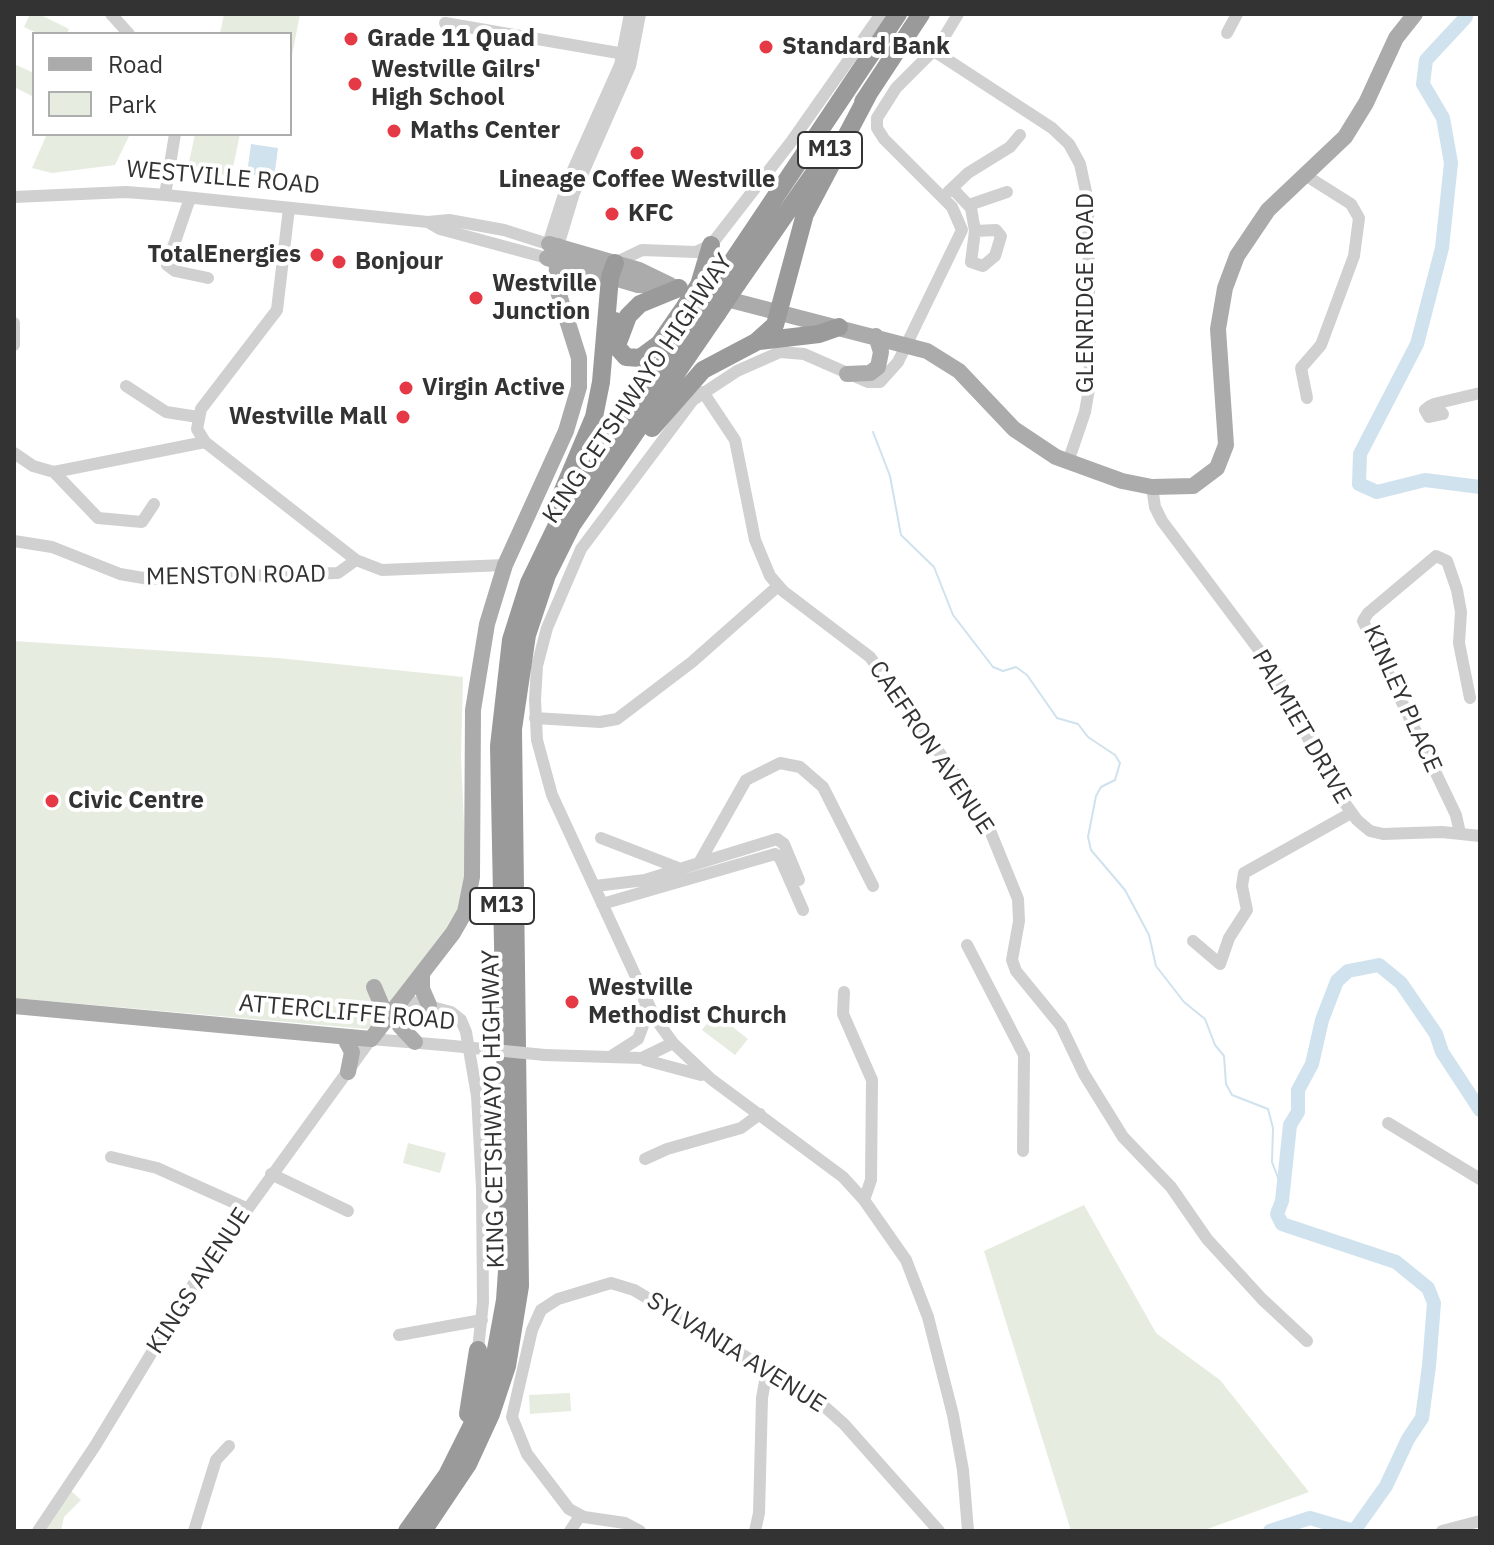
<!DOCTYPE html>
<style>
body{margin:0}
#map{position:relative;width:1494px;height:1545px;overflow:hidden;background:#fff;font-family:"IBM Plex Sans",sans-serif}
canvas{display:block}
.frame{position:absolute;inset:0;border:16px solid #333;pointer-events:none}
.legend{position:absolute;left:32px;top:32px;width:260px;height:104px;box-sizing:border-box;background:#fff;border:2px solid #adadad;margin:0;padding:10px 14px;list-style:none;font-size:24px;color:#333}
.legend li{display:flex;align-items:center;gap:16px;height:40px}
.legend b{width:40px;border:2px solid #adadad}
</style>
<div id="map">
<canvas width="1494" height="1545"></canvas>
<div class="frame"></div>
<ul class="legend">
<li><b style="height:10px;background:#ababab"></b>Road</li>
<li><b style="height:22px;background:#e6ecdf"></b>Park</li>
</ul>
</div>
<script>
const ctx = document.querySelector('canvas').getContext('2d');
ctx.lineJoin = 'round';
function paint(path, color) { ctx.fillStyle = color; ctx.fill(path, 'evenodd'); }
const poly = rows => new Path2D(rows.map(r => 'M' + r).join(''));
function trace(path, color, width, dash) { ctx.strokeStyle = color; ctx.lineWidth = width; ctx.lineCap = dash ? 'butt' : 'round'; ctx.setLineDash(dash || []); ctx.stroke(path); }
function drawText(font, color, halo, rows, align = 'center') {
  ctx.font = font + ' "IBM Plex Sans",sans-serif'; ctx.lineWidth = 8; ctx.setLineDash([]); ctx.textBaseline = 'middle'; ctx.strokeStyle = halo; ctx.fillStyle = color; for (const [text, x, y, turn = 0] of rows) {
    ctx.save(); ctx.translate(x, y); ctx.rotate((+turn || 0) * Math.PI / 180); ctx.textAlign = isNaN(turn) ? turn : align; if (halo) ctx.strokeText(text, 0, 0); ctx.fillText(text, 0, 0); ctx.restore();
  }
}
paint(poly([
 [30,14,39,14,69,29,67,34,39,34,24,27],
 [224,14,300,14,290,66,290,34,220,34],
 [14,64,34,73,32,96,14,87],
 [47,134,130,134,115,165,52,173,32,168],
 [195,134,240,134,231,177,188,167],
 [14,641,278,658,463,677,461,757,466,867,456,918,374,1025,367,1029,14,998],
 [715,1013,748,1039,735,1055,702,1030],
 [408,1143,446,1153,440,1173,403,1163],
 [1084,1205,1156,1333,1220,1380,1309,1492,1202,1531,1071,1531,984,1251],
 [570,1393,571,1411,530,1414,529,1395],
 [71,1491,81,1500,64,1517,61,1531,41,1531]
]), '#e6ecdf');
paint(poly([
 [251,144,278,148,274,178,247,174]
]), '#cfe2ee');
trace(poly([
 [873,432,890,476,901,535,934,567,953,615,993,667,1003,671,1016,667,1027,675,1057,718,1078,724,1088,737,1115,755,1120,763,1115,780,1101,787,1096,796,1088,837,1091,850,1125,890,1149,935,1156,966,1184,1002,1205,1019,1215,1045,1224,1056,1226,1084,1232,1095,1268,1109,1273,1128,1272,1162,1283,1191]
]), '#cfe2ee', 2);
trace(poly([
 [1466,17,1426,60,1423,84,1443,118,1451,163,1442,248,1417,344,1360,454,1359,484,1377,492,1425,480,1480,487],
 [1270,1531,1310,1518,1354,1531,1386,1486,1408,1439,1422,1418,1429,1366,1434,1303,1428,1288,1396,1262,1282,1224,1277,1214,1282,1201,1290,1125,1298,1112,1298,1090,1312,1064,1322,1020,1337,981,1348,971,1379,965,1401,983,1436,1034,1442,1052,1480,1110]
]), '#cfe2ee', 14);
trace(poly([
 [111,14,129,34],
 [958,14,940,44,896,88,877,118,877,128,884,139,952,207,962,230,898,362,880,382,868,382,804,354,780,352,737,371,693,400,581,549,547,628,537,666,535,700,537,740,552,795,655,1018,673,1043,711,1079,843,1177,864,1200,906,1260,928,1317,953,1415,963,1470,968,1531],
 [445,23,630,55],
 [1227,33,1237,14],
 [934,51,1052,128,1069,144,1080,164,1088,201,1090,383,1085,412,1068,462],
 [1305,175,1351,204,1359,218,1354,256,1321,345,1301,368,1307,398],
 [952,188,971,208,975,231,971,262,983,266,995,256,1001,236,996,230,975,231],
 [948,192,968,173,1010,147,1020,135],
 [165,195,175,134],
 [14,197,126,192,165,195,428,222,449,220,504,230,548,244,569,179,620,65,630,14],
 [190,198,167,265,175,271,208,278],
 [969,205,1007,192],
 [289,208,277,310,201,409,197,429,205,442,356,560],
 [428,222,440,229,547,258],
 [558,246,574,193,630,66,640,14],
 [615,263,642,250,696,252,711,245,791,142,881,14],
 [14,323,14,345],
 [126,386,166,412,198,417],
 [703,392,735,440,755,540,770,576,783,591,870,657,952,770,991,833,1018,899,1019,921,1012,960,1016,971,1061,1026,1084,1074,1123,1137,1171,1187,1207,1239,1262,1299,1307,1341],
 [1434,404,1443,414,1429,417,1425,410,1430,406,1434,404,1480,393],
 [14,453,33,466,54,472,205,442],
 [54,472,98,518,142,522,154,504],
 [1152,487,1155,507,1162,521,1274,670,1331,784,1357,820,1370,831,1383,834,1442,832,1480,836],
 [14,541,52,547,120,574,149,579,338,573,356,560,382,570,505,565],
 [535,718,600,722,617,719,692,662,778,586],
 [1460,833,1456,815,1363,621,1368,613,1436,556,1447,561,1457,590,1461,612,1459,643,1470,698],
 [601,838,681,869],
 [699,863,777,839,784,844,799,880],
 [595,886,645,880,699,863,746,780,780,763,800,767,823,787,873,886],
 [602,904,775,854,780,858,803,910],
 [1193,941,1220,964,1229,938,1247,910,1242,886,1244,873,1351,813],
 [967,945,1024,1055,1023,1151],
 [844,992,843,1014,872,1080,871,1180,864,1200],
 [402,999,451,1012,461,1020,466,1032,477,1096,482,1188,483,1302,478,1350],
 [545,1055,642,1058,673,1043],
 [613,1055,638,1039,644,1023,644,1001],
 [645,1060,701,1075],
 [1388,1123,1480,1179],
 [111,1157,157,1168,246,1208],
 [645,1159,667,1149,741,1128,760,1114],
 [271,1174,348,1211],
 [399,1335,482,1320],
 [38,1531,95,1446,194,1283,371,1039,443,1045],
 [194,1531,216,1460,229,1446],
 [570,1531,580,1516],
 [640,1531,625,1523,584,1517,569,1509,527,1454,512,1417,532,1330,541,1310,558,1299,611,1283,634,1290,816,1399,844,1424,939,1531],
 [755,1531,759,1513,762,1398,767,1370],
 [1442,1531,1480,1521]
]), '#d0d0d0', 12);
trace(poly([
 [549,244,639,270,670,285],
 [547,258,638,285,677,287],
 [715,296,927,351,959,371,1014,429,1056,457,1122,481,1152,487,1193,486,1217,468,1226,445,1218,329,1225,288,1237,256,1268,210,1345,137,1366,103,1396,38,1415,14],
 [847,374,870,373,878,367,881,352,876,336],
 [422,973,422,989,429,1005],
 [374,987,382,1006,381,1025],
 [397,1005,400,1026,415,1042],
 [14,1006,371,1039,453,933,465,912,472,877,473,710,487,624,505,565,566,431,579,387,579,358,556,285,558,246],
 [344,1037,352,1052,348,1072]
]), '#ababab', 16);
trace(poly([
 [863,102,921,14],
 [721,278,898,14],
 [737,284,826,156],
 [699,285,711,245],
 [615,321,618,348,626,357,640,358,659,344,686,305],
 [619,340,628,316,640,304,679,288],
 [759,341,819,334,839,327],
 [652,428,703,370,756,342,775,325,805,214,869,93],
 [553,514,594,417,601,382,610,277,615,263],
 [468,1414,478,1350],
 [407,1531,447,1475,474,1421,493,1366,505,1300,509,1241,499,746,511,640,529,583,558,523,700,309],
 [423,1531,468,1464,491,1414,507,1366,520,1286,513,729,527,635,547,575,572,525,717,314]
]), '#9a9a9a', 18);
trace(poly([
 [443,1045,545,1055]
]), '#d0d0d0', 12);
trace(poly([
 [686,305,699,285],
 [700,309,721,278],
 [717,314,737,284]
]), '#9a9a9a', 18);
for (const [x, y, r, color] of [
 [351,39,8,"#e63946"],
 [766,47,8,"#e63946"],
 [355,84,8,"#e63946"],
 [394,131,8,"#e63946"],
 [637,153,8,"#e63946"],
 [612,214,8,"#e63946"],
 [317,255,8,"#e63946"],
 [339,262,8,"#e63946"],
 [476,298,8,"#e63946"],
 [406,388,8,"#e63946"],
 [403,417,8,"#e63946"],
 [52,801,8,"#e63946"],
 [572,1002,8,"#e63946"]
]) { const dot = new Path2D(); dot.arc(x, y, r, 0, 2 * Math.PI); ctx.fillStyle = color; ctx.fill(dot); trace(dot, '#fff', 3); }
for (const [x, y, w] of [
 [830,150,64],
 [502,906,64]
]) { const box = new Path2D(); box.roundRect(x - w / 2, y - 18, w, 36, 6); ctx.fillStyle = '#fff'; ctx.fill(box); trace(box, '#333', 2); }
drawText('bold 22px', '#333', null, [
 ["M13",830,150],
 ["M13",502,906]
]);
drawText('bold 24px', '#333', '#fff', [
 ["Grade 11 Quad",367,39],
 ["Standard Bank",782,47],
 ["Westville Gilrs'",371,70],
 ["High School",371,98],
 ["Maths Center",410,131],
 ["Lineage Coffee Westville",637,180,"center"],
 ["KFC",628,214],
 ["TotalEnergies",301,255,"right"],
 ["Bonjour",355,262],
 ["Westville",492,284],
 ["Junction",492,312],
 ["Virgin Active",422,388],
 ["Westville Mall",387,417,"right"],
 ["Civic Centre",68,801],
 ["Westville",588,988],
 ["Methodist Church",588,1016]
], 'left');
drawText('24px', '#333', '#fff', [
 ["WESTVILLE ROAD",223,178,5],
 ["GLENRIDGE ROAD",1086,293,-90],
 ["KING CETSHWAYO HIGHWAY",638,389,-56],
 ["MENSTON ROAD",236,576,-1],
 ["KINLEY PLACE",1402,699,66],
 ["PALMIET DRIVE",1301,727,60],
 ["CAEFRON AVENUE",931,748,56],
 ["ATTERCLIFFE ROAD",347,1013,5],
 ["KING CETSHWAYO HIGHWAY",494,1109,-91],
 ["KINGS AVENUE",199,1281,-57],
 ["SYLVANIA AVENUE",736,1353,32]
]);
</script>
